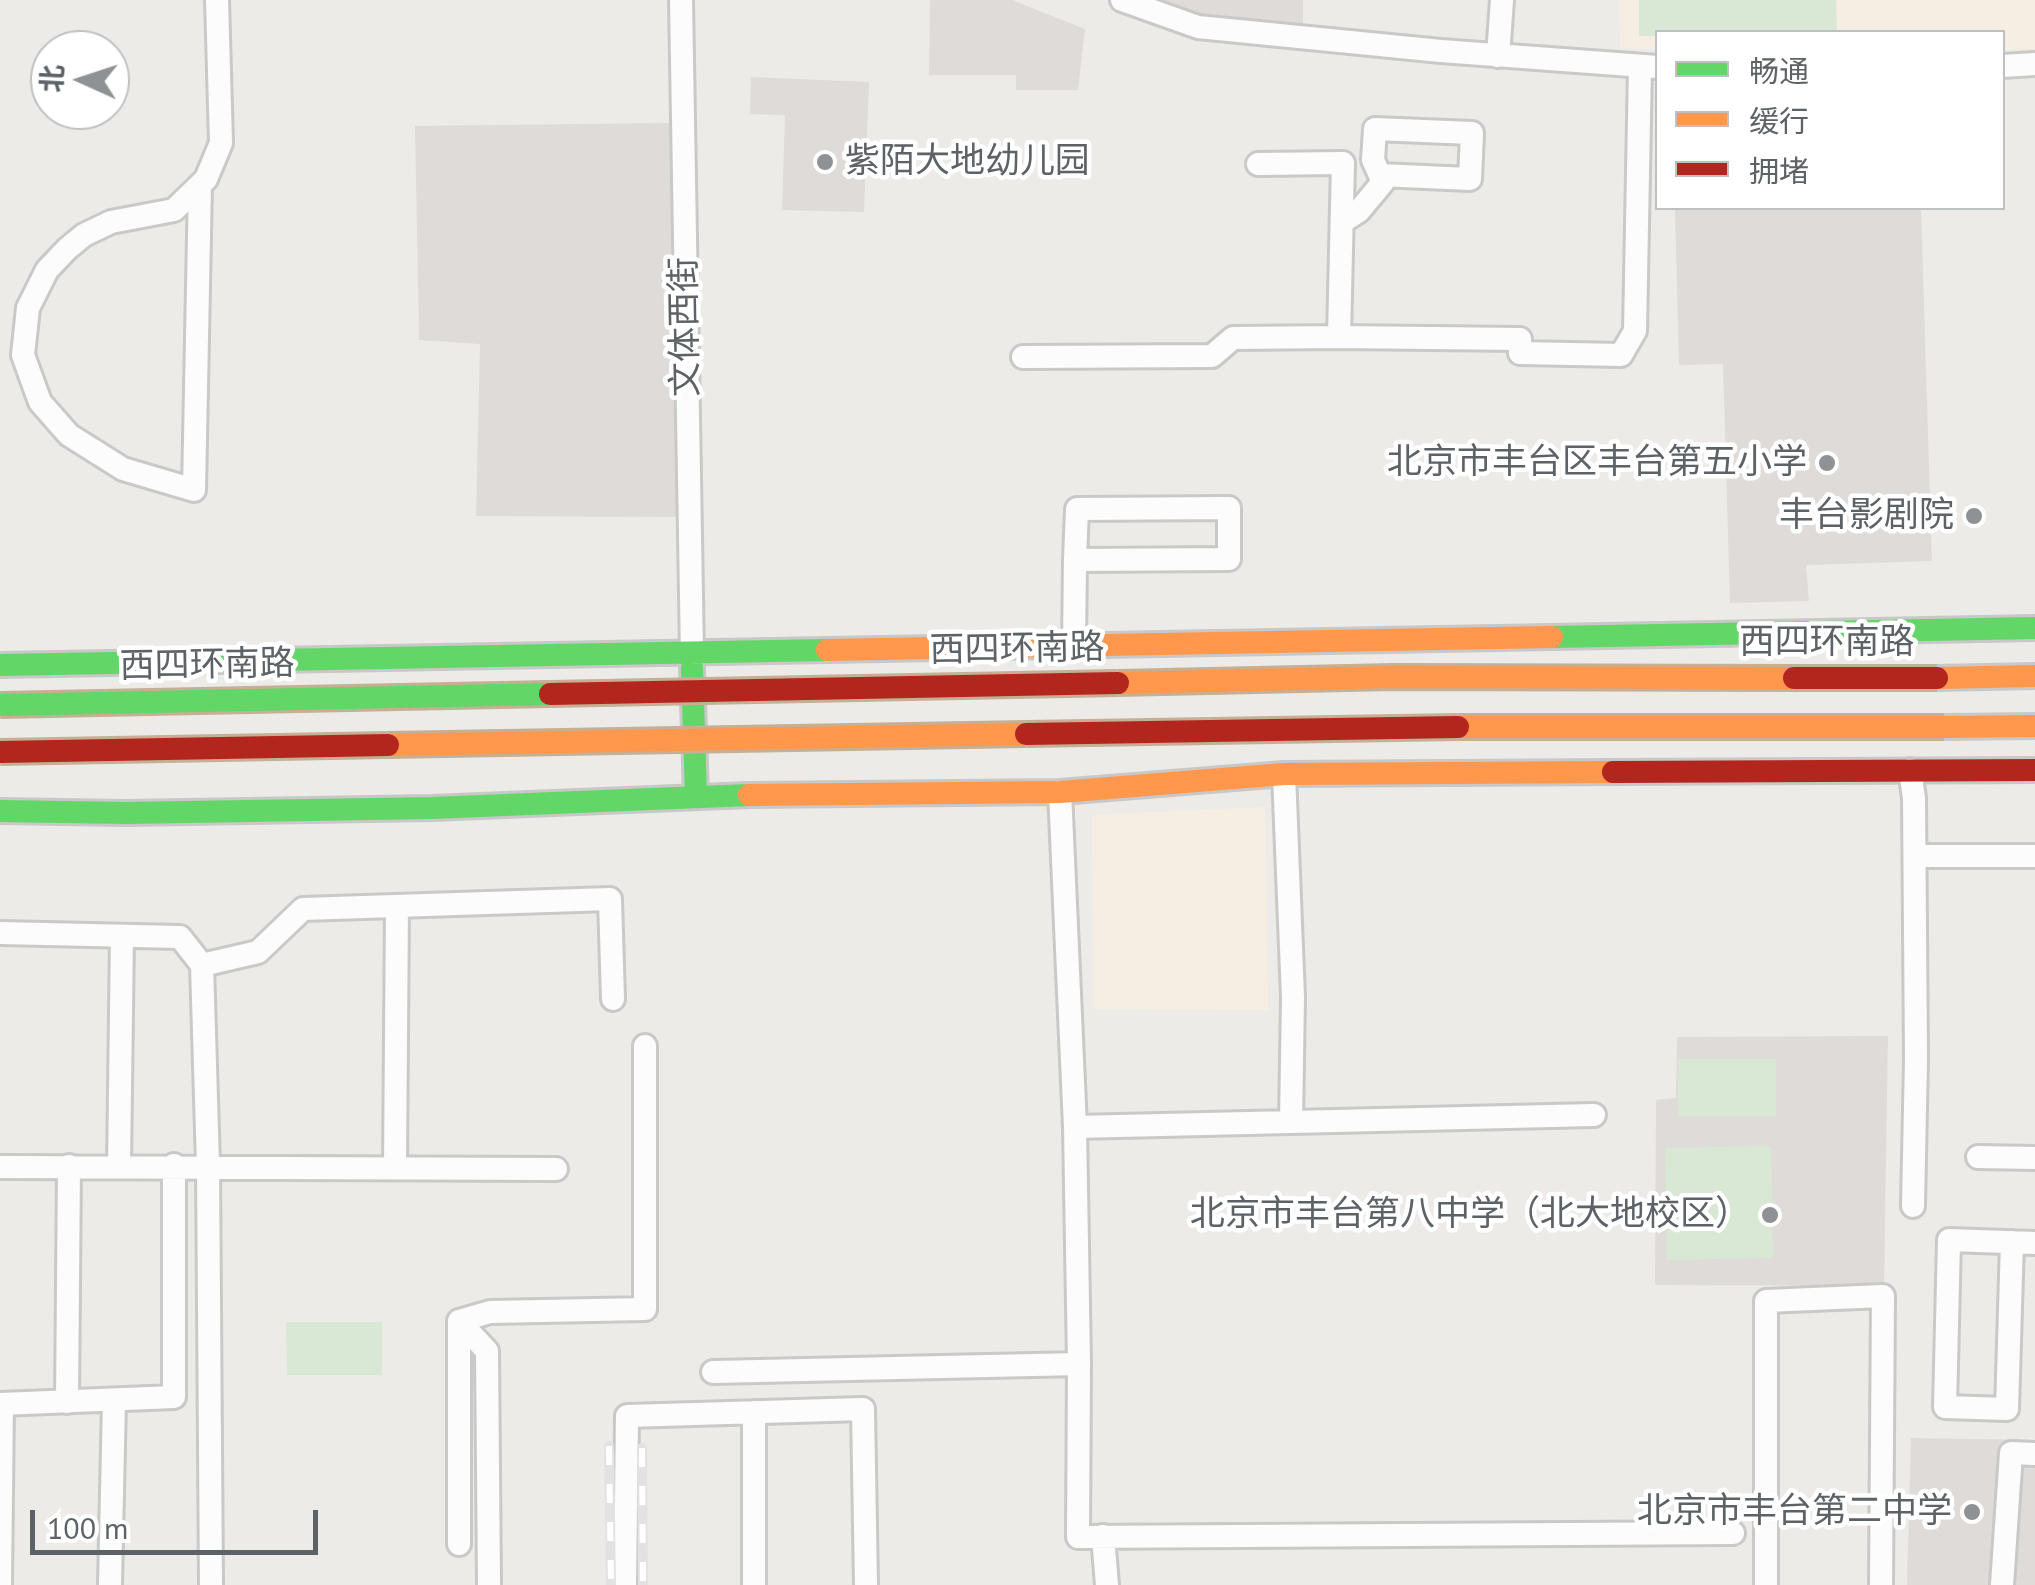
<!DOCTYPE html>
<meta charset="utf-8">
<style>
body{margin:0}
#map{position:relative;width:2035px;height:1585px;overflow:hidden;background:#edebe8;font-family:"PT Sans","Noto Sans SC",sans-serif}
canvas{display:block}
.legend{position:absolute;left:1655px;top:30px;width:350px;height:180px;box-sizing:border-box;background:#fff;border:2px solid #bec0c2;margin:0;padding:12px 18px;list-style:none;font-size:30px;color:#5d6266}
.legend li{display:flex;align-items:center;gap:20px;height:50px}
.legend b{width:50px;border:2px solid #bec0c2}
.north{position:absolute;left:30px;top:30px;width:100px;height:100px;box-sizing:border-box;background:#fff;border:2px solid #bec0c2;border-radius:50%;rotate:273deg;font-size:28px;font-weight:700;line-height:40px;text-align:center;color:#5d6266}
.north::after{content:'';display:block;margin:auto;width:35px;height:45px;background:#8f9294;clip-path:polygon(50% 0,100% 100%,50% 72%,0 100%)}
.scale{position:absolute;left:30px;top:1510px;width:288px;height:45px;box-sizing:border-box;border:5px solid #5d6266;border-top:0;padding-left:12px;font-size:30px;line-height:35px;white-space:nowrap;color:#5d6266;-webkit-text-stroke:8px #fff;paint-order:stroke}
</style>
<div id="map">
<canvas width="2035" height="1585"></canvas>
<ul class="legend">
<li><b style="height:12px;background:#63d668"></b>畅通</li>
<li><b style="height:12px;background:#ff974d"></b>缓行</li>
<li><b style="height:12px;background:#b3261e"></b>拥堵</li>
</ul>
<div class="north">北</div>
<div class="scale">100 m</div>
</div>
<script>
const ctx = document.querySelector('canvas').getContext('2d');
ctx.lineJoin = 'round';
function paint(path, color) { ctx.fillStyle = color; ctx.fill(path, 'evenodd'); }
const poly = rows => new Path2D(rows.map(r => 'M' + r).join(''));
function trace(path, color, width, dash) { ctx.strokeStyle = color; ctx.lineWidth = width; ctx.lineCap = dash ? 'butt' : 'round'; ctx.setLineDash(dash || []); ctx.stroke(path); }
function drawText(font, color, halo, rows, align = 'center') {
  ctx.font = font + ' "PT Sans","Noto Sans SC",sans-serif'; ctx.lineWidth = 9; ctx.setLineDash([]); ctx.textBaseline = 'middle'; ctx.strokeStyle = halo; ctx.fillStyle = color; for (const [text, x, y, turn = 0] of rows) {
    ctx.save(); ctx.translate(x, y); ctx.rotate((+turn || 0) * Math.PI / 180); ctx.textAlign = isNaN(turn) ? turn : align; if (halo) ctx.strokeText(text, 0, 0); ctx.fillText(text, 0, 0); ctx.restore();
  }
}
paint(poly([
 [1619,0,2035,0,2035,49,2003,50,2002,32,1658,32,1657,49,1620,48],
 [1265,807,1268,1010,1094,1009,1092,815]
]), '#f6eee2');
paint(poly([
 [930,0,1012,0,1085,29,1078,90,1016,90,1016,75,929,75],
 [1153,0,1303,0,1303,32,1203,18],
 [751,77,869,82,864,212,782,210,785,115,750,114],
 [670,123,680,517,476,516,480,344,419,340,415,126],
 [1675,208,1921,208,1932,561,1806,565,1809,601,1730,603,1723,364,1679,365],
 [1888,1036,1884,1286,1655,1285,1656,1100,1676,1098,1677,1037],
 [1911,1438,2035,1440,2035,1585,1907,1585]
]), '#dfdbd8');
paint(poly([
 [1639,0,1836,0,1837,32,1658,32,1657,36,1639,36],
 [1678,1059,1776,1059,1776,1116,1678,1116],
 [1771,1146,1773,1258,1667,1260,1665,1148],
 [286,1322,382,1322,382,1375,287,1375]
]), '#d8e8d4');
const street = poly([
 [681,0,692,654],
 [1122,0,1198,27,1441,51,1658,67],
 [1498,56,1502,0],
 [2002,66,2035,64],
 [1258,164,1343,163,1339,337,1520,339,1520,353,1621,355,1635,331,1640,66],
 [200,185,194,490,123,469,69,435,40,402,23,355,28,308,47,270,67,249,84,235,111,222,174,210,206,179,221,143,217,0],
 [1342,222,1359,211,1383,182,1373,160,1375,129,1472,133,1470,179,1380,175],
 [1023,357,1212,356,1233,338,1339,337],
 [1074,647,1075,560,1077,509,1229,508,1229,559,1075,560],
 [1910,770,1914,798,1916,1059,1913,1206],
 [1284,774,1293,997,1291,1122],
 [1060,792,1075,1127,1079,1364],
 [1915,856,2035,856],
 [0,933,180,937,202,965,208,1165,211,1585],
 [202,965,258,952,303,909,610,899,613,999],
 [1075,1127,1594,1115],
 [1978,1157,2035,1158],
 [119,1166,122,936],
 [0,1167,556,1169],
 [395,1167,397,906],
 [2012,1242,2007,1409,1945,1407,1949,1240,2035,1243],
 [713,1372,1079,1364,1078,1537,1733,1533],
 [67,1402,69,1166],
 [0,1404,174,1397,174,1165],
 [754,1412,754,1585],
 [1103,1536,1107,1585],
 [459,1544,459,1321],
 [0,1585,2,1404],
 [110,1585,114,1400],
 [489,1585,487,1351,459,1321,490,1312,645,1309,645,1046],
 [625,1585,627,1416,863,1409,866,1585],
 [1766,1585,1766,1301,1883,1296,1881,1585],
 [2002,1585,2011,1453,2035,1454]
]);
const fast = poly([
 [1552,637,2035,628],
 [0,665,827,650],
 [692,668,696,796],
 [0,811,126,813,432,808,749,795]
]);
const slow = poly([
 [827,650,1552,637],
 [1937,678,2035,676],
 [1944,727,2035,726],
 [749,795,1060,792,1284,774,1613,772]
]);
const jam = poly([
 [1613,772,2035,770]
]);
trace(street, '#c9c9c8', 28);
trace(fast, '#c7c8c7', 28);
trace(slow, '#c7c8c7', 28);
trace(jam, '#c7c8c7', 28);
trace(street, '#fcfcfc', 22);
trace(fast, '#63d668', 22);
trace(slow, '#ff974d', 22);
trace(jam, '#b3261e', 22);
const rail = poly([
 [609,1446,611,1585],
 [642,1448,643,1585]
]);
trace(rail, '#e3e2e3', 10);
trace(rail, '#fff', 6, [19]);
const fastBridge = poly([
 [0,705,550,694]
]);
const slowBridge = poly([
 [1118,683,1393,677,1794,678],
 [1458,727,1944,727],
 [388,745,1026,734]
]);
const jamBridge = poly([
 [1794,678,1937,678],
 [550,694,1118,683],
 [1026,734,1458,727],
 [0,752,388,745]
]);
trace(fastBridge, '#c5b095', 28, []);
trace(slowBridge, '#c5b095', 28, []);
trace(jamBridge, '#c5b095', 28, []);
trace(fastBridge, '#63d668', 22);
trace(slowBridge, '#ff974d', 22);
trace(jamBridge, '#b3261e', 22);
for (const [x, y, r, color] of [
 [825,162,10,"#8f9294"],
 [1827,463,10,"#8f9294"],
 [1974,516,10,"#8f9294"],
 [1770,1215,10,"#8f9294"],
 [1972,1512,10,"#8f9294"]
]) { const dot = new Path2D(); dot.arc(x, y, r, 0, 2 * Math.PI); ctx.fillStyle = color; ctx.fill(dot); trace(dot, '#fff', 4); }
drawText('35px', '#5d6266', '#fff', [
 ["紫陌大地幼儿园",845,162,"left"],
 ["北京市丰台区丰台第五小学",1807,463],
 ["丰台影剧院",1954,516],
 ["北京市丰台第八中学（北大地校区）",1750,1215],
 ["北京市丰台第二中学",1952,1512]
], 'right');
drawText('35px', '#5d6266', '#fff', [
 ["文体西街",686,327,-91],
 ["西四环南路",1827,643],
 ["西四环南路",1017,650,-1],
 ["西四环南路",207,666,-1]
]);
</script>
